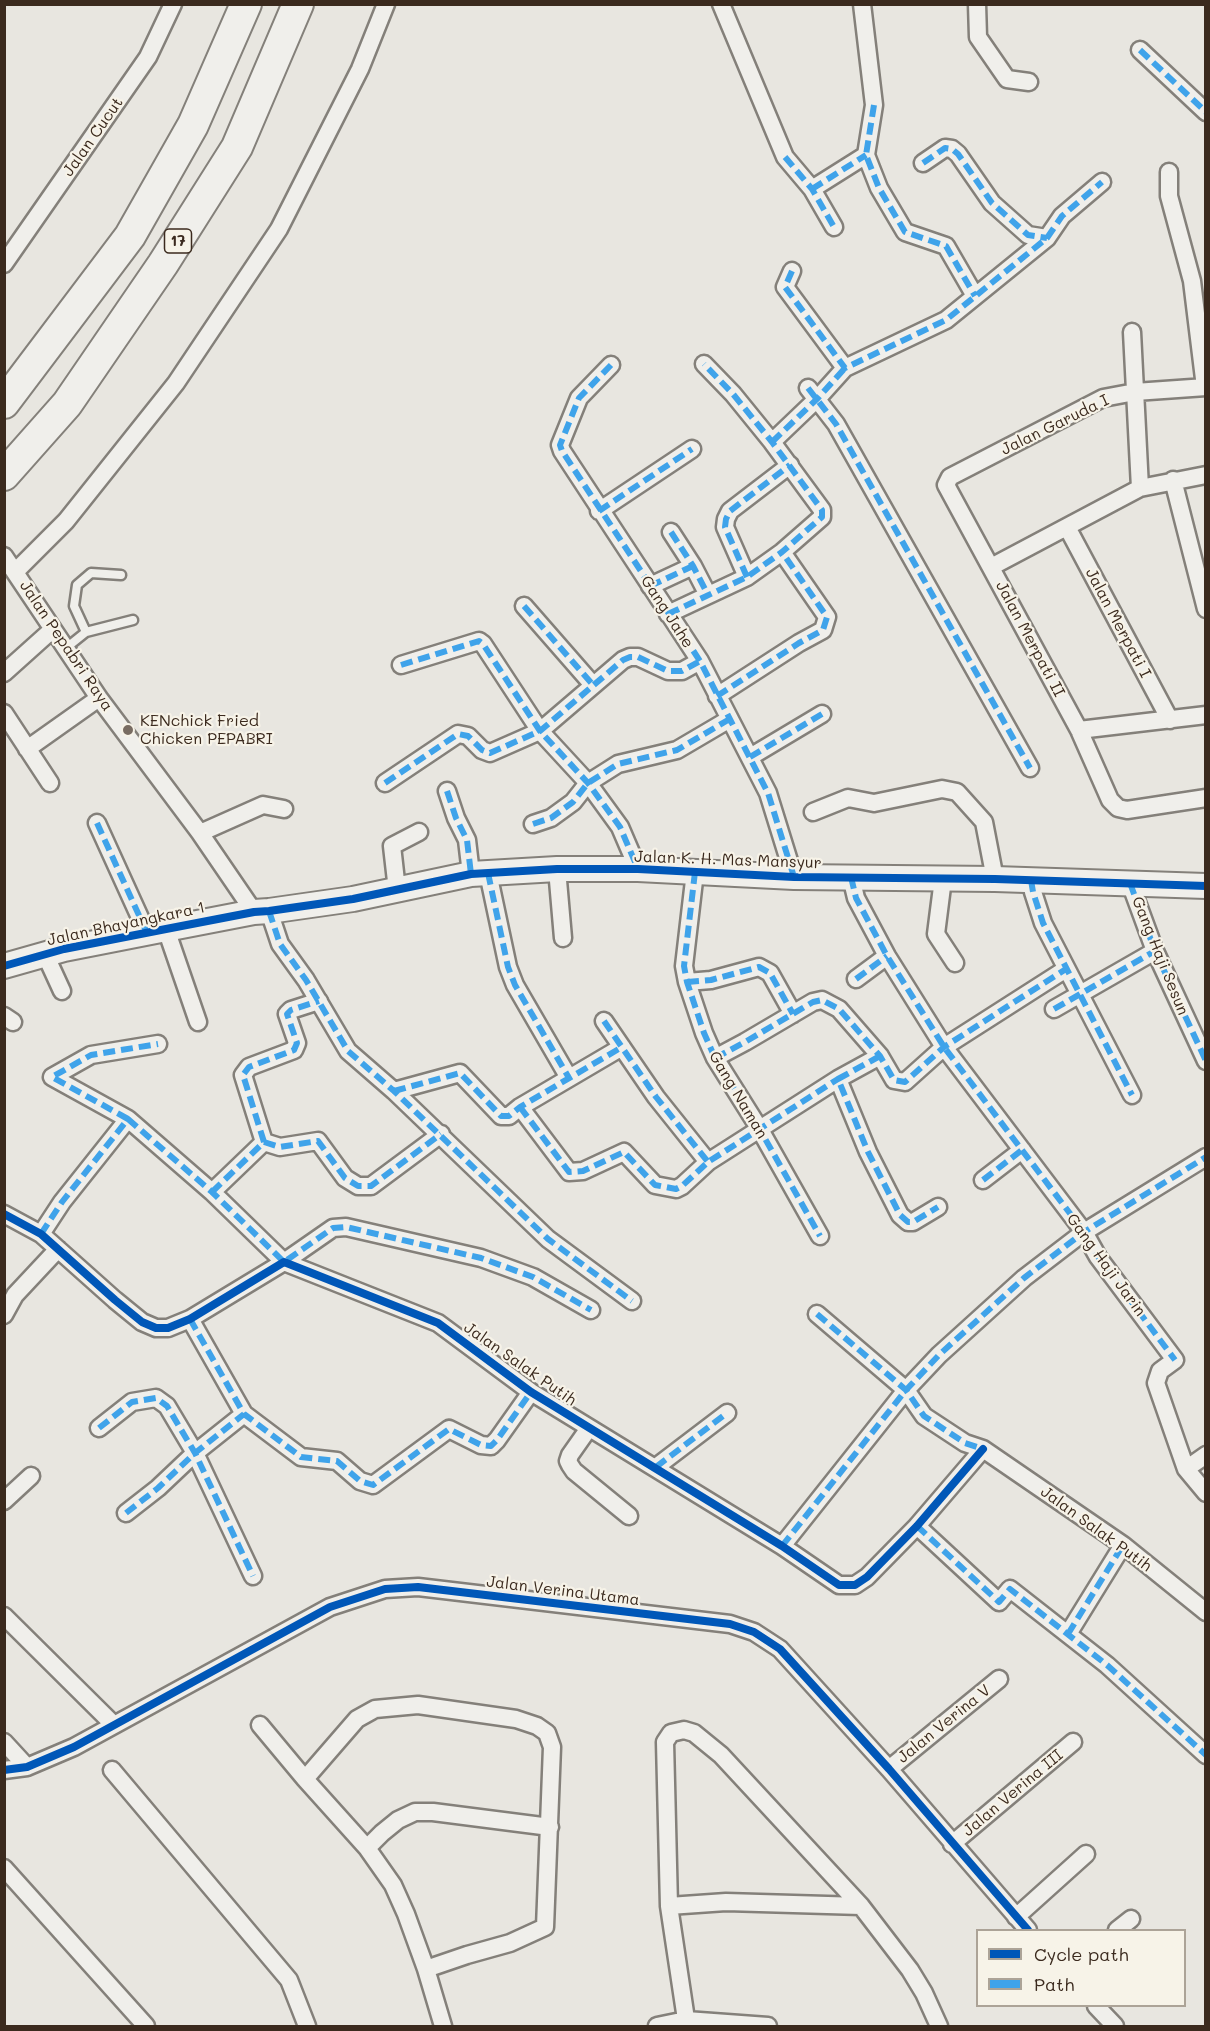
<!DOCTYPE html>
<style>
body{margin:0}
#map{position:relative;width:1210px;height:2031px;overflow:hidden;background:#e8e6e0;font-family:Mali,sans-serif}
canvas{display:block}
.frame{position:absolute;inset:0;border:6px solid #3b2a1e;pointer-events:none}
.legend{position:absolute;left:976px;top:1929px;width:210px;height:78px;box-sizing:border-box;background:#f7f3e8;border:2px solid #aca397;margin:0;padding:8px 10px;list-style:none;font-size:18px;color:#3b2a1e}
.legend li{display:flex;align-items:center;gap:12px;height:30px}
.legend b{width:30px;border:2px solid #aca397}
</style>
<div id="map">
<canvas width="1210" height="2031"></canvas>
<div class="frame"></div>
<ul class="legend">
<li><b style="height:8px;background:#0057b8"></b>Cycle path</li>
<li><b style="height:8px;background:#3fa3ea"></b>Path</li>
</ul>
</div>
<script>
const ctx = document.querySelector('canvas').getContext('2d');
ctx.lineJoin = 'round';
const poly = rows => new Path2D(rows.map(r => 'M' + r).join(''));
function trace(path, color, width, dash) { ctx.strokeStyle = color; ctx.lineWidth = width; ctx.lineCap = dash ? 'butt' : 'round'; ctx.setLineDash(dash || []); ctx.stroke(path); }
function drawText(font, color, halo, rows, align = 'center') {
  ctx.font = font + ' Mali,sans-serif'; ctx.lineWidth = 4.5; ctx.setLineDash([]); ctx.textBaseline = 'middle'; ctx.strokeStyle = halo; ctx.fillStyle = color; for (const [text, x, y, turn = 0] of rows) {
    ctx.save(); ctx.translate(x, y); ctx.rotate((+turn || 0) * Math.PI / 180); ctx.textAlign = isNaN(turn) ? turn : align; if (halo) ctx.strokeText(text, 0, 0); ctx.fillText(text, 0, 0); ctx.restore();
  }
}
const lane = poly([
 [86,632,133,620],
 [66,648,86,632,74,606,77,585,91,573,121,575]
]);
const street = poly([
 [721,4,785,157,812,189,834,227],
 [862,4,874,105,866,155,879,188,905,232,946,246,975,296],
 [977,4,978,37,1007,79,1029,82],
 [1140,50,1206,112],
 [923,163,945,148,952,149,958,154,992,203,1028,235,1047,238],
 [1169,172,1169,196,1192,281,1205,387],
 [812,189,866,155],
 [4,264,148,57,173,4],
 [792,271,785,287,845,368,946,320,1047,238,1062,216,1102,182],
 [1132,332,1140,488],
 [611,365,579,398,560,445,562,451,700,661,768,793,794,877],
 [1206,387,1135,392,1103,398,950,477,946,485,1079,730,1110,800,1118,808,1127,810,1206,798],
 [808,388,836,424,1030,768],
 [772,442,818,398,845,368],
 [1173,480,1206,609],
 [599,511,692,449],
 [1067,527,1170,720],
 [671,532,693,566,708,595],
 [4,556,99,698,200,833,254,912],
 [991,567,1140,488,1206,475],
 [15,572,66,521,176,383,279,229,360,69,386,4],
 [747,577,725,527,726,519,730,511,790,465],
 [650,586,693,566],
 [524,606,593,685],
 [668,614,747,577,782,552,822,517,822,510,772,442,733,394,704,364],
 [401,665,479,641,483,644,540,731,588,783,620,827,638,869],
 [4,673,53,629],
 [717,696,799,643,823,630,827,617,782,552],
 [4,713,50,783],
 [1079,730,1206,715],
 [27,749,99,698],
 [750,757,822,714],
 [385,783,458,734,468,736,482,750,490,753,540,731,623,660,630,657,638,657,668,671,682,671,700,661],
 [447,791,456,818,467,840,471,874],
 [813,812,848,798,874,803,942,789,957,792,984,822,995,879],
 [97,823,147,933],
 [533,824,551,818,573,802,588,783,618,764,677,750,728,720],
 [200,833,263,805,284,809],
 [557,869,563,938],
 [695,872,684,966,687,982,704,1033,715,1058,759,1128,820,1236],
 [488,873,508,967,515,985,569,1078],
 [851,877,856,898,887,956,944,1047,1084,1232,1098,1257,1175,1360,1160,1371,1156,1383,1186,1469,1206,1493],
 [943,879,936,934,955,963],
 [1031,880,1033,892,1043,923,1132,1095],
 [1130,883,1155,951,1206,1061],
 [397,890,392,846,419,832],
 [269,911,280,944,306,980,348,1051,394,1091,548,1239,632,1301],
 [166,929,198,1022],
 [45,954,62,991],
 [856,979,887,956],
 [687,982,711,980,759,967,770,973,793,1014],
 [1054,1009,1155,951],
 [4,1016,13,1022],
 [604,1021,656,1097,708,1162],
 [880,1056,838,1079,868,1152,900,1215,908,1222,913,1222,938,1207],
 [715,1058,745,1042,813,1002,822,1000,839,1009,880,1056,894,1080,905,1082,944,1047,1066,969],
 [394,1091,460,1073,501,1116,509,1116,520,1107,622,1047],
 [520,1107,569,1172,583,1171,624,1152,655,1185,676,1189,682,1186,708,1162,838,1079],
 [128,1119,52,1077,91,1055,158,1044],
 [264,1142,243,1075,249,1067,294,1050,297,1043,287,1014,291,1010,319,1001],
 [983,1180,1022,1150],
 [212,1192,264,1142,280,1147,318,1141,345,1178,358,1186,371,1186,441,1134],
 [4,1214,41,1234,115,1300,142,1322,156,1328,168,1328,190,1319,284,1262,438,1323,531,1392,782,1546,839,1585,855,1585,867,1577,917,1526,983,1449],
 [41,1234,62,1202,128,1119,212,1192,284,1262,333,1228,346,1227,481,1258,533,1277,591,1310],
 [817,1314,906,1390,924,1416,965,1443,983,1449,1123,1545,1206,1612],
 [4,1315,15,1295,58,1249],
 [190,1319,244,1414,301,1457,337,1461,360,1481,373,1485,449,1429,481,1445,491,1446,497,1440,531,1392],
 [99,1428,132,1402,156,1398,167,1406,195,1453,253,1576],
 [589,1428,570,1455,568,1461,570,1465,574,1471,629,1516],
 [656,1467,727,1413],
 [1186,1469,1206,1455],
 [4,1501,31,1476],
 [126,1513,158,1488,195,1453,244,1414],
 [917,1526,999,1602,1010,1589,1107,1665,1206,1755],
 [782,1546,906,1390,939,1355,1024,1278,1084,1232,1206,1157],
 [4,1616,114,1725],
 [1068,1634,1123,1545],
 [260,1725,305,1779,367,1848,393,1885,406,1914,426,1969,443,2026],
 [4,1742,27,1767],
 [889,1769,999,1679],
 [4,1770,27,1767,74,1747,330,1607,385,1589,418,1587,730,1624,754,1632,780,1649,889,1769,1028,1930],
 [112,1770,289,1980,307,2026],
 [305,1779,357,1719,375,1709,418,1705,516,1719,537,1726,547,1733,552,1747,545,1927,510,1943,467,1955,426,1969],
 [952,1844,1073,1742],
 [367,1848,382,1833,398,1820,415,1812,433,1812,550,1827],
 [4,1868,146,2026],
 [669,1906,726,1902,861,1906],
 [1016,1917,1086,1854],
 [1117,1930,1131,1919],
 [1096,2006,1115,2026],
 [657,2026,686,2020,768,2026],
 [687,2026,669,1906,665,1742,671,1733,684,1730,694,1733,721,1755,861,1906,910,1970,924,1993,939,2026]
]);
const secondary = poly([
 [4,966,64,949,166,929,254,912,269,911,353,899,471,874,557,869,638,869,794,877,995,879,1206,886]
]);
const highway = poly([
 [4,403,130,236,193,125,246,4],
 [4,475,67,404,163,264,237,147,298,4]
]);
trace(lane, '#84807a', 13);
trace(street, '#84807a', 21);
trace(secondary, '#84807a', 28);
trace(highway, '#84807a', 34);
trace(lane, '#f0efeb', 8);
trace(street, '#f0efeb', 16);
trace(secondary, '#f0efeb', 24);
trace(highway, '#f0efeb', 30);
trace(poly([
 [1140,50,1206,112],
 [874,105,866,155,879,188,905,232,946,246,975,296],
 [785,157,812,189,834,227],
 [923,163,945,148,952,149,958,154,992,203,1028,235,1047,238],
 [812,189,866,155],
 [792,271,785,287,845,368,946,320,1047,238,1062,216,1102,182],
 [611,365,579,398,560,445,562,451,700,661,768,793,794,877],
 [808,388,836,424,1030,768],
 [772,442,818,398,845,368],
 [599,511,692,449],
 [671,532,693,566,708,595],
 [747,577,725,527,726,519,730,511,790,465],
 [650,586,693,566],
 [524,606,593,685],
 [668,614,747,577,782,552,822,517,822,510,772,442,733,394,704,364],
 [401,665,479,641,483,644,540,731,588,783,620,827,638,869],
 [717,696,799,643,823,630,827,617,782,552],
 [750,757,822,714],
 [385,783,458,734,468,736,482,750,490,753,540,731,623,660,630,657,638,657,668,671,682,671,700,661],
 [447,791,456,818,467,840,471,874],
 [97,823,147,933],
 [533,824,551,818,573,802,588,783,618,764,677,750,728,720],
 [695,872,684,966,687,982,704,1033,715,1058,759,1128,820,1236],
 [488,873,508,967,515,985,569,1078],
 [851,877,856,898,887,956,944,1047,1084,1232,1098,1257,1175,1360],
 [1031,880,1033,892,1043,923,1132,1095],
 [1130,883,1155,951,1206,1061],
 [269,911,280,944,306,980,348,1051,394,1091,548,1239,632,1301],
 [856,979,887,956],
 [687,982,711,980,759,967,770,973,793,1014],
 [1054,1009,1155,951],
 [604,1021,656,1097,708,1162],
 [880,1056,838,1079,868,1152,900,1215,908,1222,913,1222,938,1207],
 [715,1058,745,1042,813,1002,822,1000,839,1009,880,1056,894,1080,905,1082,944,1047,1066,969],
 [394,1091,460,1073,501,1116,509,1116,520,1107,622,1047],
 [520,1107,569,1172,583,1171,624,1152,655,1185,676,1189,682,1186,708,1162,838,1079],
 [128,1119,52,1077,91,1055,158,1044],
 [264,1142,243,1075,249,1067,294,1050,297,1043,287,1014,291,1010,319,1001],
 [983,1180,1022,1150],
 [212,1192,264,1142,280,1147,318,1141,345,1178,358,1186,371,1186,441,1134],
 [41,1234,62,1202,128,1119,212,1192,284,1262,333,1228,346,1227,481,1258,533,1277,591,1310],
 [817,1314,906,1390,924,1416,965,1443,983,1449],
 [190,1319,244,1414,301,1457,337,1461,360,1481,373,1485,449,1429,481,1445,491,1446,497,1440,531,1392],
 [99,1428,132,1402,156,1398,167,1406,195,1453,253,1576],
 [656,1467,727,1413],
 [126,1513,158,1488,195,1453,244,1414],
 [917,1526,999,1602,1010,1589,1107,1665,1206,1755],
 [782,1546,906,1390,939,1355,1024,1278,1084,1232,1206,1157],
 [1068,1634,1123,1545]
]), '#3fa3ea', 6, [12, 6]);
trace(poly([
 [4,966,64,949,166,929,254,912,269,911,353,899,471,874,557,869,638,869,794,877,995,879,1206,886],
 [4,1214,41,1234,115,1300,142,1322,156,1328,168,1328,190,1319,284,1262,438,1323,531,1392,782,1546,839,1585,855,1585,867,1577,917,1526,983,1449],
 [4,1770,27,1767,74,1747,330,1607,385,1589,418,1587,730,1624,754,1632,780,1649,889,1769,1028,1930]
]), '#0057b8', 8);
for (const [x, y, r, color] of [
 [128,730,6,"#786c62"]
]) { const dot = new Path2D(); dot.arc(x, y, r, 0, 2 * Math.PI); ctx.fillStyle = color; ctx.fill(dot); trace(dot, '#f7f3e8', 2); }
for (const [x, y, w] of [
 [178,241,27]
]) { const box = new Path2D(); box.roundRect(x - w / 2, y - 12, w, 24, 4.5); ctx.fillStyle = '#f7f3e8'; ctx.fill(box); trace(box, '#3b2a1e', 1.5); }
drawText('bold 15px', '#3b2a1e', null, [
 ["17",178,241]
]);
drawText('16px', '#3b2a1e', '#f7f3e8', [
 ["Jalan Cucut",93,137,-55],
 ["Jalan Garuda I",1055,425,-26],
 ["Gang Jahe",667,612,57],
 ["Jalan Merpati I",1118,623,62],
 ["Jalan Merpati II",1030,639,62],
 ["Jalan Pepabri Raya",66,646,56],
 ["Jalan K. H. Mas Mansyur",728,860,2],
 ["Jalan Bhayangkara 1",126,924,-12],
 ["Gang Haji Sesun",1160,956,68],
 ["Gang Naman",738,1095,59],
 ["Gang Haji Jarin",1106,1265,54],
 ["Jalan Salak Putih",520,1364,35],
 ["Jalan Salak Putih",1096,1529,36],
 ["Jalan Verina Utama",563,1591,7],
 ["Jalan Verina V",944,1724,-39],
 ["Jalan Verina III",1013,1793,-40]
]);
drawText('16px', '#3b2a1e', '#f7f3e8', [
 ["KENchick Fried",140,721],
 ["Chicken PEPABRI",140,739]
], 'left');
</script>
